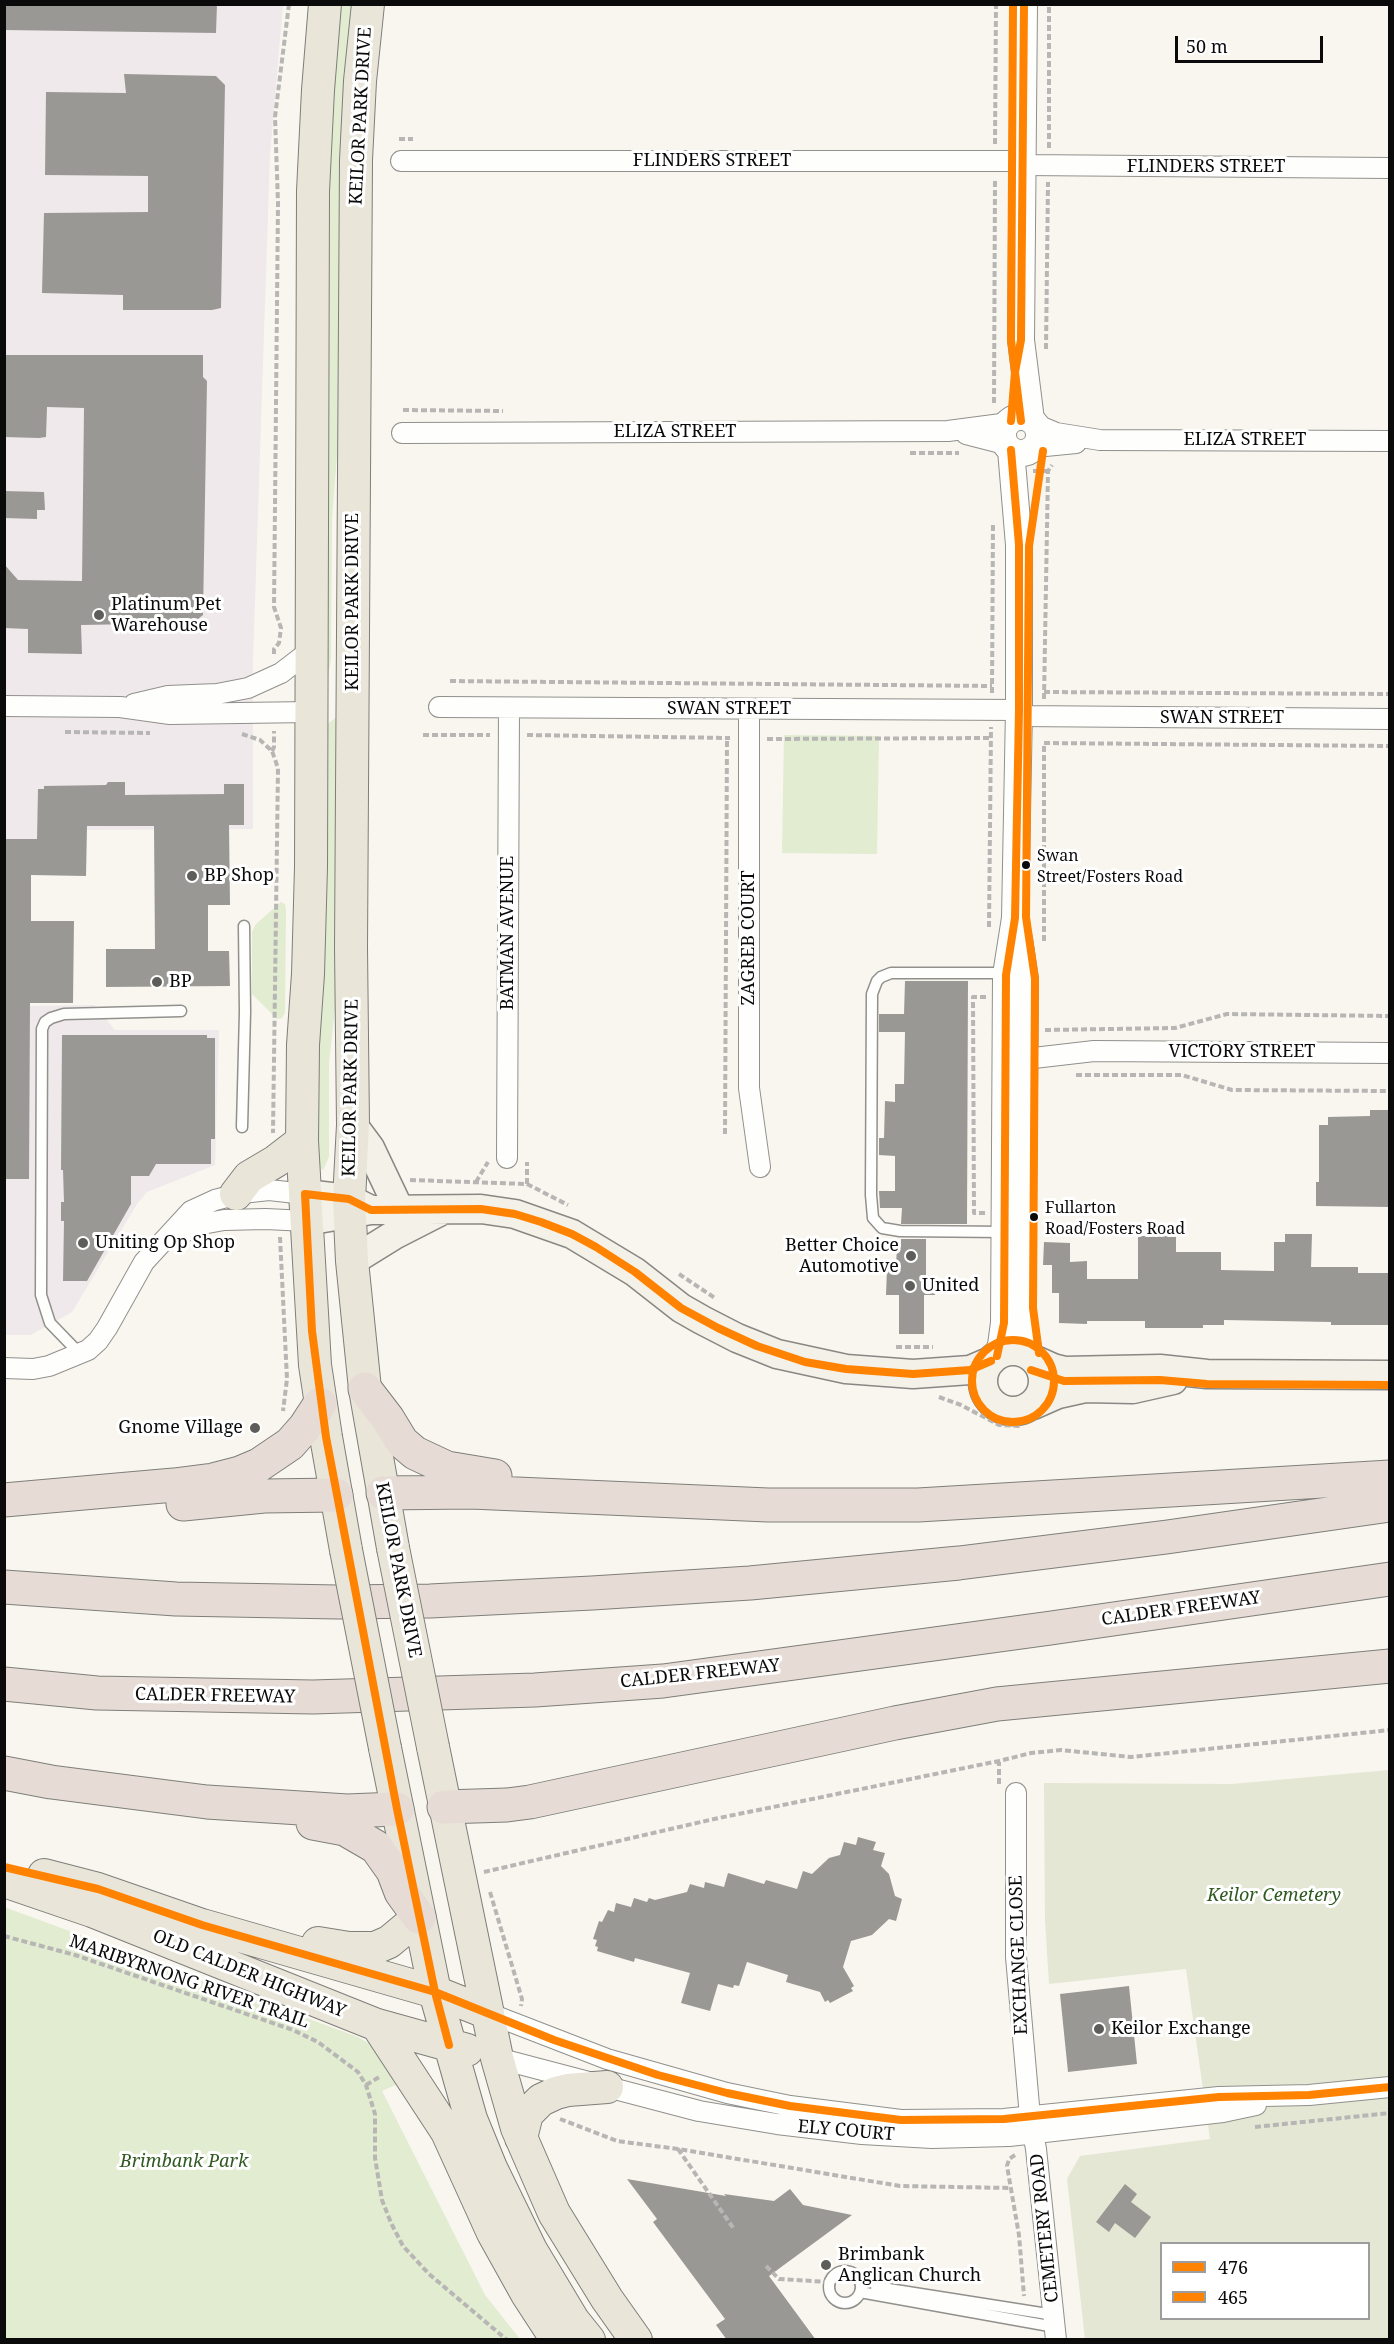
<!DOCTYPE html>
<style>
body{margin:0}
#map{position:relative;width:1394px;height:2344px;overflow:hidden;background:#f8f6ee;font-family:"Noto Serif",serif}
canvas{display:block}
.frame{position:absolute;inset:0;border:6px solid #0a0a0a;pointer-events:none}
.legend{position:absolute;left:1160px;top:2242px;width:210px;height:78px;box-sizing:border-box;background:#fff;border:2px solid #9d9d9d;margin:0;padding:8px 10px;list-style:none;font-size:18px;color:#0a0a0a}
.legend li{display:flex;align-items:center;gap:12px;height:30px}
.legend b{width:30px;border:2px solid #9d9d9d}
.scale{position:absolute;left:1175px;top:36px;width:148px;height:27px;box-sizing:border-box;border:3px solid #0a0a0a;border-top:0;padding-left:8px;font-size:18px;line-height:21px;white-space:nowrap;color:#0a0a0a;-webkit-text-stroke:4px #fff;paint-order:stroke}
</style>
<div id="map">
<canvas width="1394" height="2344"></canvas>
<div class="frame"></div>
<ul class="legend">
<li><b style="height:8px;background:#ff8200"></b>476</li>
<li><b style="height:8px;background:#ff8200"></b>465</li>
</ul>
<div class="scale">50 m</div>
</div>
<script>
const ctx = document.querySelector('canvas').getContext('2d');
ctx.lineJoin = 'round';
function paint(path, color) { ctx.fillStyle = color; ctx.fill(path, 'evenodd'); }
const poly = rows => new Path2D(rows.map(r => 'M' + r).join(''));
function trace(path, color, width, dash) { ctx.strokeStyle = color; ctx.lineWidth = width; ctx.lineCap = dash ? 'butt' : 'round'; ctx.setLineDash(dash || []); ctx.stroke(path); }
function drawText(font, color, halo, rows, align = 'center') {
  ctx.font = font + ' "Noto Serif",serif'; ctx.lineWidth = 6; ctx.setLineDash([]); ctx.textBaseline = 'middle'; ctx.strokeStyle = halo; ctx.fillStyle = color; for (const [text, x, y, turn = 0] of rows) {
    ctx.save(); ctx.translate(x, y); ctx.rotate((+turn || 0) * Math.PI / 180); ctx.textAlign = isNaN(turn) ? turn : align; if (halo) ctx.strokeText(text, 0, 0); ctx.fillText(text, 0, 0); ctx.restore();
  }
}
paint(poly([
 [5,5,283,5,270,154,253,660,253,829,77,830,26,875,30,1006,94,1005,115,1030,219,1030,215,1165,147,1192,137,1204,72,1312,31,1335,5,1335]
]), '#efe9eb');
paint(poly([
 [356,4,342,390,332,520,331,660,327,679,325,150,336,5],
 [337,717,337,990,329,1063,329,1157,323,1170,320,1168,318,1153,321,731,323,727],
 [784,735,879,736,877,854,782,853],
 [281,902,285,904,286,910,285,1013,282,1018,277,1019,252,994,252,932,256,924],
 [4,1907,358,2037,383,2052,405,2081,382,2091,485,2295,520,2339,5,2339]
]), '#e1ecd0');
paint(poly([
 [1389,1770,1389,2339,1085,2339,1067,2179,1080,2156,1210,2139,1186,1969,1049,1984,1045,1920,1044,1783,1232,1784],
 [1162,2244,1368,2244,1368,2318,1162,2318]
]), '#e4e7d3');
paint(poly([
 [4,4,217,4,216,33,4,30],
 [124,74,216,76,225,85,221,308,212,310,123,310,123,295,42,293,44,213,148,212,148,176,45,175,46,92,126,93],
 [4,355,203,355,203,377,207,381,203,615,193,623,81,625,82,654,28,653,28,629,4,628,4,564,18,580,82,581,84,408,47,407,46,437,39,438,4,437],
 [4,491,44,492,45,510,37,510,37,519,4,518],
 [108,782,125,782,125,795,224,794,224,784,244,784,244,825,229,825,230,905,208,905,208,951,229,951,230,986,106,987,106,949,155,949,154,826,87,826,86,876,31,875,31,921,74,921,73,1003,30,1003,29,1179,4,1179,4,839,37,839,38,789,44,789,44,786,106,785],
 [905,981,968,981,967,1224,901,1224,902,1208,880,1208,879,1191,895,1191,895,1156,879,1155,879,1138,884,1138,885,1101,895,1102,895,1084,904,1084,905,1032,879,1032,879,1014,904,1014],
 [62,1035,207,1035,207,1038,215,1038,215,1139,211,1139,211,1164,156,1164,149,1176,131,1176,131,1204,87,1281,63,1281,64,1221,61,1221,61,1202,64,1202,63,1170,61,1170],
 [1370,1110,1389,1110,1389,1207,1316,1206,1316,1182,1319,1182,1319,1125,1328,1125,1328,1117,1370,1116],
 [1285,1234,1312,1234,1311,1267,1358,1267,1358,1273,1389,1273,1389,1325,1331,1325,1331,1322,1224,1320,1224,1325,1203,1325,1203,1328,1145,1328,1145,1321,1087,1321,1087,1324,1059,1323,1059,1293,1052,1293,1052,1265,1043,1265,1044,1242,1070,1243,1070,1262,1087,1261,1087,1279,1138,1279,1138,1236,1176,1236,1176,1252,1221,1252,1221,1270,1274,1271,1274,1242,1285,1242],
 [901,1239,926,1239,926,1275,935,1275,935,1295,924,1295,924,1334,899,1334,899,1295,886,1295,887,1267,896,1267,897,1245,901,1245],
 [858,1837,876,1842,873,1850,885,1853,881,1866,889,1874,895,1896,902,1899,896,1921,889,1919,872,1935,851,1941,843,1967,854,1986,851,1988,853,1991,830,2003,828,2000,825,2002,820,1992,786,1982,788,1975,747,1962,739,1986,734,1985,733,1988,718,1984,710,2011,681,2003,690,1973,635,1958,634,1962,597,1951,598,1947,595,1946,597,1940,593,1939,599,1921,602,1922,608,1910,614,1912,616,1903,631,1907,634,1898,647,1902,649,1898,655,1900,687,1892,690,1884,704,1888,705,1882,724,1887,728,1873,764,1884,766,1880,797,1889,803,1871,812,1874,829,1858,840,1855,844,1842,856,1845],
 [1129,1986,1137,2064,1068,2072,1060,1994],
 [627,2179,726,2196,724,2194,774,2201,790,2189,803,2205,852,2215,769,2276,816,2340,727,2340,716,2325,725,2319,653,2222,657,2219],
 [1125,2184,1137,2194,1131,2202,1151,2217,1135,2238,1115,2223,1109,2232,1096,2222]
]), '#9a9894');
const service = poly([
 [242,1127,245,1012,244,926],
 [1005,1232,900,1231,882,1228,873,1218,871,1195,872,994,877,981,881,977,891,973,1006,973],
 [80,1354,50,1323,41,1295,42,1029,45,1022,51,1018,64,1014,181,1011],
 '829 2287a16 16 0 1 1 32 0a16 16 0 1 1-32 0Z',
 [876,2287,1054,2315],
 [860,2292,1055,2327]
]);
const minor = poly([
 [401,161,1023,161],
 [1023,165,1390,168],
 [1037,425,1056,433,1100,440,1390,441],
 [402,433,948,431,1009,423],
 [966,434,1005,444],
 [1035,447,1076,443],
 [134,704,168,696,217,694,248,688,281,673,311,650],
 [4,706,120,707,170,714,310,712],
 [439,707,1019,710],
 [749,709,749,1088,760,1167],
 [1019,716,1390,719],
 [1012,1054,1025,1059,1094,1051,1390,1053],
 [507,1158,509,708],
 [173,1237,202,1224,224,1220,266,1219,306,1221],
 [4,1368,33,1369,49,1366,88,1350,98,1341,107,1328,144,1262,191,1211,215,1200,242,1193,269,1190,305,1194],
 [1016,1793,1016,1957,1030,2117,1036,2149,1056,2340],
 [488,2013,607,2059,727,2093,790,2106,901,2120,1004,2119,1219,2097,1309,2095,1390,2087],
 [497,2058,699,2111,777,2124,862,2134,932,2138,1009,2136,1223,2112,1256,2105]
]);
const tertiary = poly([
 [1024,4,1021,340,1031,420],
 '1003 435a18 18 0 1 1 36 0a18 18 0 1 1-36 0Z',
 [1019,939,1025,979,1022,1309,1029,1355],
 [997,1356,1001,1345,1004,1323,1006,975,1015,918,1019,710,1019,545,1011,450]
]);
const secondary = poly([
 [353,1125,370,1148,399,1209],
 [305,1194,349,1199,369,1209],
 [306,1221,371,1210,481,1209,515,1214,572,1234,635,1272,681,1308,702,1320,737,1338,777,1354,846,1369,913,1374,970,1370,991,1361],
 [352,1261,394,1235,439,1212],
 '983 1381a30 30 0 1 1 60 0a30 30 0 1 1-60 0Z',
 [1035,1360,1053,1368,1065,1371,1160,1369,1207,1374,1390,1375],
 [1033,1405,1058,1394,1085,1388,1133,1389,1173,1380]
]);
const primary = poly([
 [325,4,318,90,313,191,311,867,308,974,303,1045,302,1141,315,1365,326,1437,346,1550],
 [368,4,360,81,356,160,351,947,353,1125,349,1199,352,1261,365,1389,393,1548],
 [236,1194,249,1177,276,1161,302,1141],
 [433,1747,497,2058,517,2128,554,2213,607,2299,636,2340],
 [385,1748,435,1992,471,2119,491,2168,531,2250,573,2320,589,2340],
 [44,1875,98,1889,202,1925,435,1992,488,2013],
 [4,1881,92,1911,377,2025,467,2050],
 [318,1943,349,1948,375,1948,389,1942,419,1917],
 [377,2025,447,2132,493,2233,527,2294,557,2340],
 [521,2138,527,2114,541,2100,556,2093,568,2090,607,2087]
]);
const motorway = poly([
 [365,1389,388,1419,402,1442,415,1453,447,1468,495,1476],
 [383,1493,471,1492,768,1505,918,1505,1390,1477],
 [4,1500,174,1485,213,1480,240,1473,259,1465,290,1444,305,1427,320,1404],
 [183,1504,264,1496,336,1495],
 [4,1587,176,1599,338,1602,430,1601,592,1593,750,1583,959,1563,1167,1537,1390,1505],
 [4,1684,97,1693,313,1697,535,1690,663,1681,1051,1628,1390,1579],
 [4,1773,51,1782,207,1802,347,1811,397,1809],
 [444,1807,507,1805,530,1802,895,1723,997,1704,1390,1666],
 [313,1823,345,1829,376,1847,393,1871,401,1892,419,1917]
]);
trace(service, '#91908d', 13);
trace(minor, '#91908d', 22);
trace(tertiary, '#91908d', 28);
trace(secondary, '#888783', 31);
trace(primary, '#7e7e7a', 34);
trace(motorway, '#7e7e7a', 35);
trace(poly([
 [399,139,413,139],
 [995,144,996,4],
 [1049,148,1049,4],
 [1046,349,1048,182],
 [994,403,995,179],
 [403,410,503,411],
 [910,453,959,453],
 [1033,471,1048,471],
 [274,654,274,649,279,643,281,628,274,607,278,203,275,117,289,4],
 [450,681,992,686],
 [1044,692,1390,694],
 [992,693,993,523],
 [1044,699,1048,471,1052,465],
 [65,732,150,733],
 [242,734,260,740,272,751,278,768,273,1133],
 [423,735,490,735],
 [527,735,730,738],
 [767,739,991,738],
 [272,751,274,747,274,731],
 [989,927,991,727],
 [1044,941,1044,743,1390,746],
 [1045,1030,1175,1028,1227,1014,1390,1016],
 [1076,1075,1182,1075,1232,1090,1390,1091],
 [725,1134,727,738],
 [410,1180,527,1184,568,1205],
 [476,1182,488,1162],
 [527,1184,527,1162],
 [985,1213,974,1213,973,997,986,997],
 [280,1237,287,1379,283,1411],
 [679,1274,715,1298],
 [896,1347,933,1347],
 [939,1397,961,1405,999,1425,1021,1426],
 [999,1784,999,1762],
 [484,1872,714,1819,999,1761,1031,1753,1061,1750,1131,1757,1390,1730],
 [490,1892,522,1999,521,2006],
 [4,1936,75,1955,293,2030,318,2042,358,2072,366,2085,375,2114,375,2158,382,2200,391,2223,403,2246,429,2274,507,2340],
 [366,2085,381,2076],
 [560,2119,617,2141,678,2149,900,2186,1011,2188],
 [1255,2127,1390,2113],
 [678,2149,734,2229],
 [1015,2155,1009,2159,1007,2166,1019,2235,1024,2296],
 [766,2266,779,2279,829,2282]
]), '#b7b6b5', 4, [6, 3]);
trace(service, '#fefefc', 10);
trace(minor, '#fefefc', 20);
trace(tertiary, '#fefefc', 26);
trace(secondary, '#f3f1e8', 28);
trace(primary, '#e9e5d9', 32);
trace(motorway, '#e6dcd5', 33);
const primaryBridge = poly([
 [393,1548,433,1747],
 [346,1550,385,1748]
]);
trace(primaryBridge, '#7e7e7a', 34, []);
trace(primaryBridge, '#e9e5d9', 32);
trace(poly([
 [1011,421,1015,372,1021,340,1024,4],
 [997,1356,1004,1323,1006,975,1015,918,1019,710,1019,545,1011,450],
 [4,1867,98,1889,202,1925,435,1992,554,2040,658,2075,727,2093,790,2106,901,2120,1004,2119,1219,2097,1309,2095,1390,2087],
 [449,2045,435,1992,397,1809,326,1437,312,1331,305,1194,349,1199,371,1210,481,1209,515,1214,541,1222,572,1234,596,1247,635,1272,681,1308,718,1328,757,1346,805,1362,846,1369,913,1374,970,1370,991,1361]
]), '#ff8200', 8);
trace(poly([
 [1013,4,1011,340,1021,421],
 '972 1381a41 41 0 1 1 82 0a41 41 0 1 1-82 0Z',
 [1039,1353,1033,1308,1035,979,1026,917,1029,546,1043,451],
 [1031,1370,1064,1381,1160,1380,1207,1384,1390,1385]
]), '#ff8200', 8);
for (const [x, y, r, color] of [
 [99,615,6,"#5d5d5a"],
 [1026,865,5,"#0a0a0a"],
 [192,876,6,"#5d5d5a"],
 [157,982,6,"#5d5d5a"],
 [1034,1217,5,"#0a0a0a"],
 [83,1243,6,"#5d5d5a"],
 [911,1256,6,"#5d5d5a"],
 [910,1286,6,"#5d5d5a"],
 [255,1428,6,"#5d5d5a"],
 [1099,2029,6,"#5d5d5a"],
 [826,2265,6,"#5d5d5a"]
]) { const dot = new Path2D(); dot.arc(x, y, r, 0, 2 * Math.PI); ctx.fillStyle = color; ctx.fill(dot); trace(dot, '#fff', 2); }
drawText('16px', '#0a0a0a', '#fff', [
 ["Swan",1037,856],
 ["Street/Fosters Road",1037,877],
 ["Fullarton",1045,1208],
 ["Road/Fosters Road",1045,1229]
], 'left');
drawText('18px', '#0a0a0a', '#fff', [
 ["KEILOR PARK DRIVE",361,116,-87],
 ["FLINDERS STREET",712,161],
 ["FLINDERS STREET",1206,167],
 ["ELIZA STREET",675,432],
 ["ELIZA STREET",1245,440],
 ["KEILOR PARK DRIVE",353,602,-90],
 ["SWAN STREET",729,709],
 ["SWAN STREET",1222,718],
 ["BATMAN AVENUE",508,933,-90],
 ["ZAGREB COURT",749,938,-90],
 ["VICTORY STREET",1242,1052],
 ["KEILOR PARK DRIVE",351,1088,-89],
 ["KEILOR PARK DRIVE",398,1570,79],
 ["CALDER FREEWAY",1181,1609,-8],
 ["CALDER FREEWAY",700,1674,-6],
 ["CALDER FREEWAY",215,1696,1],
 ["EXCHANGE CLOSE",1019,1955,-92],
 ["OLD CALDER HIGHWAY",249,1974,22],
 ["MARIBYRNONG RIVER TRAIL",189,1982,19],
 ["ELY COURT",846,2131,5],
 ["CEMETERY ROAD",1045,2228,-96]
]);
drawText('18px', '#0a0a0a', '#fff', [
 ["Platinum Pet",111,605],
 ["Warehouse",111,626],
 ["BP Shop",204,876],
 ["BP",169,982],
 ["Uniting Op Shop",95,1243],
 ["Better Choice",899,1246,"right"],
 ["Automotive",899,1267,"right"],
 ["United",922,1286],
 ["Gnome Village",243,1428,"right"],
 ["Keilor Exchange",1111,2029],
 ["Brimbank",838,2255],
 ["Anglican Church",838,2276]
], 'left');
drawText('italic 18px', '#305a22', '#fff', [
 ["Keilor Cemetery",1274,1896],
 ["Brimbank Park",184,2162]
]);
</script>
